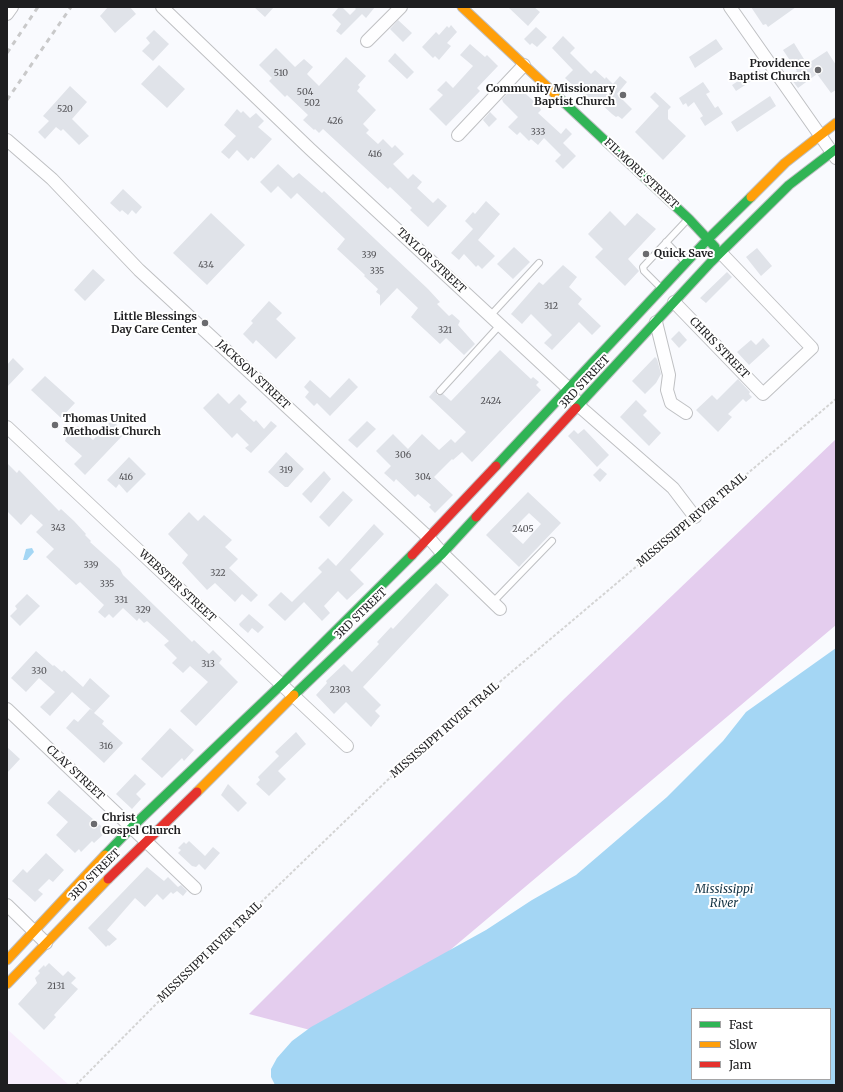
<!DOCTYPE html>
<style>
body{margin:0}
#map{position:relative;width:843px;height:1092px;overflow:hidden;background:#f9fafe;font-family:Merriweather,serif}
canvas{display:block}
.frame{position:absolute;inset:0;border:8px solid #1e1e20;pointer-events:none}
.legend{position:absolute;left:691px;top:1008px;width:140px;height:72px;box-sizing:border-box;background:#fff;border:1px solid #a5a5a6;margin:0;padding:5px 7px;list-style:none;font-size:12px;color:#1e1e20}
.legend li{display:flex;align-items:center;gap:8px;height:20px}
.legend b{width:20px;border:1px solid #a5a5a6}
</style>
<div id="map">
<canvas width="843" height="1092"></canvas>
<div class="frame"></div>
<ul class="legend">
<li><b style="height:5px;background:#30b455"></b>Fast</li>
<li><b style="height:5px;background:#ff9f0a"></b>Slow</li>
<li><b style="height:5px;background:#e5322d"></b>Jam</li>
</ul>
</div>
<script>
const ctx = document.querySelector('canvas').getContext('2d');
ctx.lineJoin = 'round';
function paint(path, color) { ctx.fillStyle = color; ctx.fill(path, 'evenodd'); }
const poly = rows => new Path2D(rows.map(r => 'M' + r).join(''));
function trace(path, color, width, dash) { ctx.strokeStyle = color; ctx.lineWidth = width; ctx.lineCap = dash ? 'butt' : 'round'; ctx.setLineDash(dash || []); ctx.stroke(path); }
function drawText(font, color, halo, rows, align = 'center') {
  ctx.font = font + ' Merriweather,serif'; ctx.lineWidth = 4; ctx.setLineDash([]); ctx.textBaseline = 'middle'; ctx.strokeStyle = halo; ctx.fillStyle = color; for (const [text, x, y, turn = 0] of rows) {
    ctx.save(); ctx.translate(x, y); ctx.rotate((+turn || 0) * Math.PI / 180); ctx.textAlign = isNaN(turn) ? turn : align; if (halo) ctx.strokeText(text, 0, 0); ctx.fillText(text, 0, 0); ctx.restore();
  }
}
paint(poly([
 [7,1029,69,1085,7,1085]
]), '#f7eefc');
paint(poly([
 [836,439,836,625,449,951,337,1037,249,1014,564,699]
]), '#e4cdee');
paint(poly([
 [32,548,34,552,27,560,23,560,26,549],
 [836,648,836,1085,275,1085,271,1077,271,1069,277,1058,292,1041,311,1027,486,930,532,900,576,875,667,797,723,741,746,712],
 [692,1009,830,1009,830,1079,692,1079]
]), '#a4d6f4');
paint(poly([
 [108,7,130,7,136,14,115,33,100,16],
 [254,7,274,7,265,17],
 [339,7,342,7,350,15,356,9,354,7,375,7,366,18,362,14,341,35,336,31,341,24,332,15],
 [508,7,534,7,540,12,528,26],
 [751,7,796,7,768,27,766,24,763,25],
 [398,20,412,33,403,42,390,29],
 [451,25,457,32,447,43,451,46,439,60,435,56,433,58,422,47,436,32,439,35,447,26,449,28],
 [536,27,547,37,537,47,532,43,530,45,524,39],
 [154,30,169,44,153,61,142,51,150,43,146,38],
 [563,36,575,48,570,53,591,74,595,70,605,79,606,77,613,84,620,76,627,82,617,94,632,109,622,119,618,116,616,117,612,114,596,99,592,103,565,78,573,70,552,48],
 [716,39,723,49,695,68,689,57],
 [794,43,807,64,827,51,836,65,836,90,831,93,817,74,798,88,789,76,797,71,783,50],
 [470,44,485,57,487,55,498,66,477,88,480,91,446,126,429,109,443,95,437,90,446,81,453,88,473,66,460,55],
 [276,48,295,67,304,59,313,67,307,74,319,86,346,57,366,76,358,85,360,87,357,91,376,110,363,124,369,130,366,133,378,144,383,139,392,148,395,145,404,154,393,164,408,179,413,174,422,182,417,188,433,203,438,198,447,206,428,227,410,210,412,208,390,187,388,189,323,129,319,133,315,129,314,130,303,120,308,115,287,95,285,97,269,81,272,78,259,65],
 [395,53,414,72,407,79,388,61],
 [159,65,185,89,167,108,141,84],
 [758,68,762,74,736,91,732,85],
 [703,82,710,92,706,94,715,108,718,106,723,114,705,126,700,118,703,116,694,102,688,107,686,103,683,105,679,98],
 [516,85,539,106,541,110,538,113,561,134,566,128,572,134,563,143,576,156,563,169,555,161,561,155,544,138,538,145,531,139,529,141,520,132,517,135,508,127,518,117,503,102,502,99],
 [70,86,87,102,72,119,89,136,79,145,63,129,61,131,56,127,45,139,38,132,49,121,43,116],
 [655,92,671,107,668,110,668,119,686,136,663,160,635,132,659,106,650,97],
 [770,96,776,106,737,132,731,122],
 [237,109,241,113,243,111,250,118,256,113,264,121,258,127,272,139,254,159,251,157,248,161,237,150,229,159,221,152,236,136,224,125],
 [490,112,497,119,489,127,483,120],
 [278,164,293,178,299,173,322,193,324,191,428,289,440,302,437,304,449,316,452,314,460,321,458,325,475,344,464,355,446,338,440,344,411,317,418,308,397,288,380,306,380,295,376,292,378,289,364,276,365,275,337,249,345,239,297,193,291,199,278,186,271,193,260,182],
 [123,189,142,207,136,214,132,210,128,215,122,210,120,212,110,203],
 [486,201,500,214,478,240,495,256,482,269,478,265,476,267,464,254,459,260,451,253,473,229,465,221,473,212,475,214],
 [610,211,625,226,637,213,656,229,628,259,639,271,625,286,595,257,603,249,588,234],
 [211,213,245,245,207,285,173,253],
 [514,247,530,262,513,279,497,264],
 [757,248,772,266,761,276,746,257],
 [563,265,577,277,569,287,582,299,578,304,601,326,592,335,579,322,552,350,544,343,552,335,531,314,522,324,511,314,539,282,543,285],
 [93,269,105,280,85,301,74,290],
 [727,272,732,277,706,303,700,298],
 [269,301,282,313,276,319,296,338,276,359,256,340,253,344,243,334,253,323,251,321],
 [679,331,687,340,679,348,671,339],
 [763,338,770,346,749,365,737,352,751,340,756,345],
 [500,350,531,379,533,377,539,382,536,385,541,390,472,462,462,452,453,460,452,459,434,477,453,495,435,513,429,507,431,505,418,494,415,497,396,479,394,482,384,473,391,466,376,451,393,434,408,449,422,434,439,450,451,439,455,443,466,432,429,397,436,389,437,395,443,394,451,401],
 [655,357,657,359,661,374,656,383,645,394,632,381],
 [13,358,24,369,7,387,7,365],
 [45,376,75,403,61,418,31,390],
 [349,378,358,387,330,416,317,403,314,406,305,397,309,392,304,387,310,380,330,398],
 [738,379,750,392,749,394,752,397,746,402,743,399,728,414,732,417,718,432,696,410,712,395,717,400],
 [218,393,229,404,239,394,247,402,240,409,254,422,256,420,264,429,271,421,277,426,251,453,245,448,249,445,237,433,232,438,203,408],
 [636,400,647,411,643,415,661,433,649,446,620,417],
 [112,420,125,433,85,475,74,464,82,456,65,441,66,438,78,426,93,440],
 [367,421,376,429,357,448,348,440],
 [584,429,609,455,597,467,568,436,574,430,578,434],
 [286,452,304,469,288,487,285,487,268,472],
 [129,457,146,474,127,493,119,484,116,488,107,480],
 [7,463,17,473,19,470,59,511,61,509,74,521,86,534,85,535,91,541,90,542,120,569,123,575,192,642,194,640,209,654,213,650,222,659,219,663,238,682,196,726,180,711,208,682,190,666,183,673,172,663,177,658,164,645,169,641,147,621,144,623,139,618,137,621,123,608,113,618,109,614,105,618,98,612,104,605,80,582,76,585,46,557,54,549,36,532,43,525,31,514,21,525,7,511],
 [600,468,607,474,600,482,593,475],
 [324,471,331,479,311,503,302,494],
 [343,491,353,500,329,527,319,517],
 [528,492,561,523,519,567,486,535],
 [529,513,541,524,523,544,510,532],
 [189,512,198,521,204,515,232,540,225,547,238,559,229,568,258,595,251,602,242,594,235,602,215,583,207,590,182,563,188,555,168,534],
 [374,524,384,534,350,570,364,584,347,600,338,591,324,606,330,613,322,621,304,602,285,621,268,605,281,592,292,602,322,572,318,568,328,558,336,566],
 [436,583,449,595,363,687,381,705,375,711,380,716,371,727,346,702,334,714,316,695,327,683,326,681,344,664,352,672,379,644,377,642,391,627,393,629],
 [27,594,40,606,20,626,10,616,17,609,15,606],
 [249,614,264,627,258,633,252,628,248,633,240,626,239,624],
 [36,651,53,666,54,665,62,672,64,670,83,687,90,678,110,696,94,713,104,721,102,724,123,743,104,763,66,728,74,719,78,722,90,709,93,711,72,692,50,716,40,707,55,692,39,678,26,692,11,678],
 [170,728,194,750,184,761,182,758,162,778,141,759],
 [296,732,306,744,278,771,286,779,269,796,256,784,260,780,258,777,279,756,275,752],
 [7,747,20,759,7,773],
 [135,774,146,784,136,794,141,799,132,809,116,794],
 [228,784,247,803,238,812,221,795],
 [59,790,107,831,94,843,92,841,81,852,79,849,75,853,56,835,68,822,47,803],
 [189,841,205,856,213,847,220,853,205,870,199,864,196,867,192,866,178,853,181,850,178,848,184,842,186,844],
 [46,853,64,870,53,882,49,879,38,890,43,894,35,902,12,881,23,869,27,873],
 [147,867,164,881,168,877,178,887,181,885,187,891,183,896,177,891,173,894,171,892,163,900,157,894,145,907,135,898,107,930,117,939,109,946,108,945,106,947,88,928],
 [49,963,63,976,68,971,76,978,71,983,78,989,54,1015,56,1017,44,1030,18,1004,37,983,35,978,40,973,38,971,44,965,45,967]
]), '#e0e3e9');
const lane = poly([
 [666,242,686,263],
 [662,289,644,271,643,267,688,219],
 [490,316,539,263],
 [440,391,500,325],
 [493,602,552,541]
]);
const street = poly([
 [162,7,310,149,568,388,579,406,673,488,695,517],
 [730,7,836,158],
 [7,14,12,7],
 [367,41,401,7],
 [458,135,524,65],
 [7,140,52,179,139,270,429,538,442,553,500,609],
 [674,302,763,394,812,348,722,254],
 [656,322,669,375,667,390,671,403,686,413],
 [7,427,347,746],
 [7,709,195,888],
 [7,905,46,943]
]);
const fast = poly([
 [555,94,689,219,715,247],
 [576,408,711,262,789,185,836,149],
 [496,466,708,239,751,197],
 [294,695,442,554,476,517],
 [105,855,132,827,282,684,412,555]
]);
const slow = poly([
 [462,7,555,94],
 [751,197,785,163,836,123],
 [197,792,294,695],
 [7,960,105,855],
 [7,984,108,879]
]);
const jam = poly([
 [476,517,576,408],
 [412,555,496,466],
 [108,879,197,792]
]);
trace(lane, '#bfc0c3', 8);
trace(street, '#bfc0c3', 14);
trace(fast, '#bfc0c3', 11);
trace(slow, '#bfc0c3', 11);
trace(jam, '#bfc0c3', 11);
trace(poly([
 [704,510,836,399],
 [76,1085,170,990,398,770,451,723,688,523]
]), '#d4d4d4', 2, [3, 2]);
trace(lane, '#fefeff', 6);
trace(street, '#fefeff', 12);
trace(fast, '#30b455', 9);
trace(slow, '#ff9f0a', 9);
trace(jam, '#e5322d', 9);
trace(poly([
 [7,53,38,7],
 [7,100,71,7]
]), '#c9c9ca', 3, [5, 5]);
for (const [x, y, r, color] of [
 [818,70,4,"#6b6b6e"],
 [623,95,4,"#6b6b6e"],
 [646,254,4,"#6b6b6e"],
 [205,323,4,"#6b6b6e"],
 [55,425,4,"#6b6b6e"],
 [94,824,4,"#6b6b6e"]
]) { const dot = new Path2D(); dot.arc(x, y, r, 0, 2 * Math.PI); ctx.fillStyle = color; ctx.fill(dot); trace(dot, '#fff', 1.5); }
drawText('9px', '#525256', null, [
 ["510",281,73],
 ["504",305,92],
 ["502",312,103],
 ["520",65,109],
 ["426",335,121],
 ["333",538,132],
 ["416",375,154],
 ["339",369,255],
 ["434",206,265],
 ["335",377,271],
 ["312",551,306],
 ["321",445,330],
 ["2424",491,401],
 ["306",403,455],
 ["319",286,470],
 ["416",126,477],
 ["304",423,477],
 ["343",58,528],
 ["2405",523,529],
 ["339",91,565],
 ["322",218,573],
 ["335",107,584],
 ["331",121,600],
 ["329",143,610],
 ["313",208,664],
 ["330",39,671],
 ["2303",340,690],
 ["316",106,746],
 ["2131",56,986]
]);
drawText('bold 11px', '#1e1e20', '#fff', [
 ["Providence",810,64],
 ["Baptist Church",810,77],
 ["Community Missionary",615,89],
 ["Baptist Church",615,102],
 ["Quick Save",654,254,"left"],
 ["Little Blessings",197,317],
 ["Day Care Center",197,330],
 ["Thomas United",63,419,"left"],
 ["Methodist Church",63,432,"left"],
 ["Christ",102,818,"left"],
 ["Gospel Church",102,831,"left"]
], 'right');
drawText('11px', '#1e1e20', '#fff', [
 ["FILMORE STREET",641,174,43],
 ["TAYLOR STREET",431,261,43],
 ["CHRIS STREET",719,348,46],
 ["JACKSON STREET",253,375,43],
 ["3RD STREET",585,382,-47],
 ["MISSISSIPPI RIVER TRAIL",692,520,-40],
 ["WEBSTER STREET",177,586,43],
 ["3RD STREET",361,614,-44],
 ["MISSISSIPPI RIVER TRAIL",445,730,-41],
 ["CLAY STREET",75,773,43],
 ["3RD STREET",95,875,-45],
 ["MISSISSIPPI RIVER TRAIL",210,952,-44]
]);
drawText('italic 12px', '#143445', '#fff', [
 ["Mississippi",724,890],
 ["River",724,904]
]);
</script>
